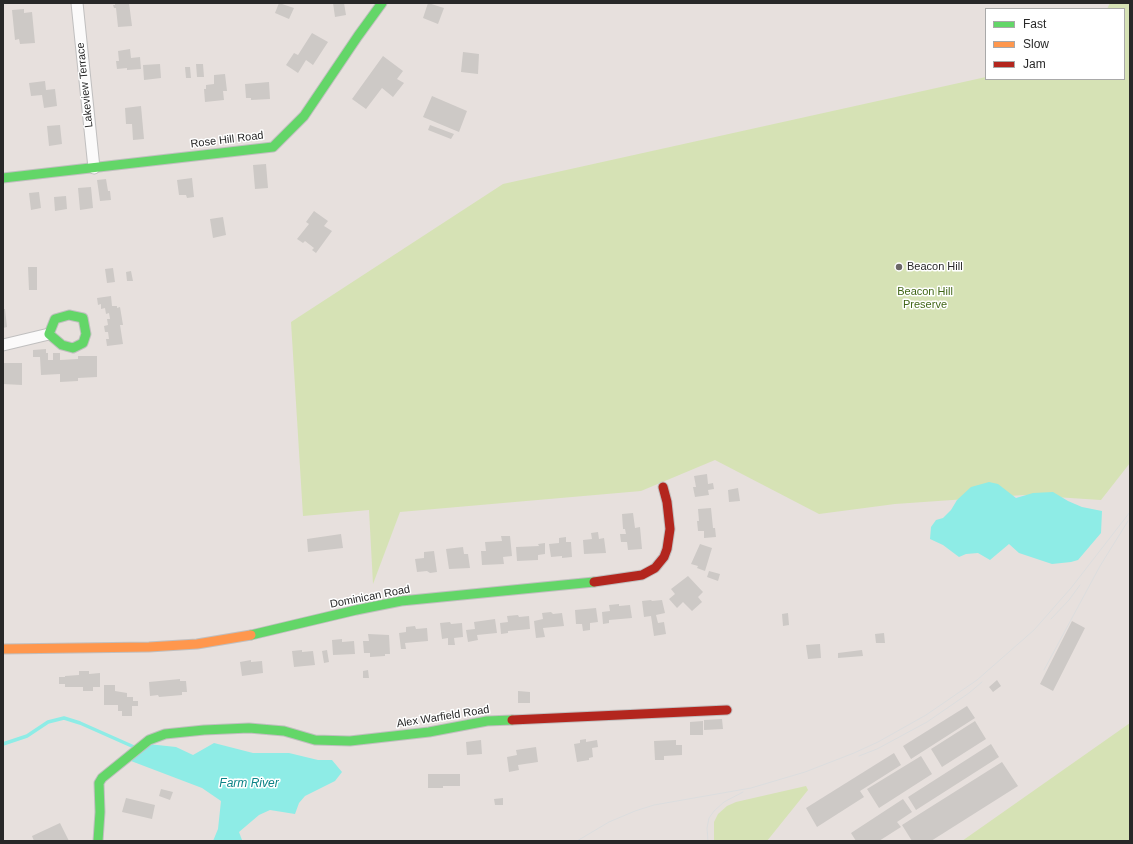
<!DOCTYPE html>
<style>
body{margin:0}
#map{position:relative;width:1133px;height:844px;overflow:hidden;background:#e7e0dd;font-family:Arial,sans-serif}
canvas{display:block}
.frame{position:absolute;inset:0;border:4px solid #282828;pointer-events:none}
.legend{position:absolute;left:985px;top:8px;width:140px;height:72px;box-sizing:border-box;background:#fff;border:1px solid #a9a9a9;margin:0;padding:5px 7px;list-style:none;font-size:12px;color:#282828}
.legend li{display:flex;align-items:center;gap:8px;height:20px}
.legend b{width:20px;border:1px solid #a9a9a9}
</style>
<div id="map">
<canvas width="1133" height="844"></canvas>
<div class="frame"></div>
<ul class="legend">
<li><b style="height:5px;background:#63d668"></b>Fast</li>
<li><b style="height:5px;background:#ff974d"></b>Slow</li>
<li><b style="height:5px;background:#b3261e"></b>Jam</li>
</ul>
</div>
<script>
const ctx = document.querySelector('canvas').getContext('2d');
ctx.lineJoin = 'round';
function paint(path, color) { ctx.fillStyle = color; ctx.fill(path, 'evenodd'); }
const poly = rows => new Path2D(rows.map(r => 'M' + r).join(''));
function trace(path, color, width, dash) { ctx.strokeStyle = color; ctx.lineWidth = width; ctx.lineCap = dash ? 'butt' : 'round'; ctx.setLineDash(dash || []); ctx.stroke(path); }
function drawText(font, color, halo, rows, align = 'center') {
  ctx.font = font + ' Arial,sans-serif'; ctx.lineWidth = 3; ctx.setLineDash([]); ctx.textBaseline = 'middle'; ctx.strokeStyle = halo; ctx.fillStyle = color; for (const [text, x, y, turn = 0] of rows) {
    ctx.save(); ctx.translate(x, y); ctx.rotate((+turn || 0) * Math.PI / 180); ctx.textAlign = isNaN(turn) ? turn : align; if (halo) ctx.strokeText(text, 0, 0); ctx.fillText(text, 0, 0); ctx.restore();
  }
}
paint(poly([
 [1110,3,1130,3,1130,463,1101,500,1024,495,895,504,819,514,715,460,641,491,400,512,373,584,369,510,303,516,291,322,503,184,986,77,986,79,1124,79,1124,9,1107,9],
 [1130,722,1130,841,962,841,1130,723],
 [806,786,808,790,767,841,714,841,714,822,718,814,727,806,736,802]
]), '#d6e2b5');
paint(poly([
 [989,482,998,484,1016,498,1033,493,1053,492,1068,501,1082,507,1102,511,1101,533,1078,560,1071,562,1052,564,1019,553,1009,544,990,560,978,553,966,554,959,557,943,545,930,539,931,527,936,520,943,518,951,510,957,500,971,487],
 [214,743,253,753,289,753,318,760,332,760,342,772,335,781,305,796,299,803,295,814,270,810,259,815,239,832,242,840,247,841,213,841,218,829,221,801,202,788,131,761,148,744,176,747,193,755]
]), '#8eece6');
trace(poly([
 [3,744,27,736,48,722,64,718,80,723,134,747]
]), '#8eece6', 3.5);
paint(poly([
 [115,3,129,3,132,26,118,27,116,8,114,8,113,5,115,5],
 [279,3,294,8,289,19,275,13],
 [333,3,344,3,346,15,335,17],
 [428,3,444,8,438,24,423,18],
 [24,9,24,13,32,12,35,43,20,44,19,39,15,40,12,10],
 [312,33,328,42,313,65,306,60,298,73,286,65,294,53,298,55],
 [130,49,131,58,140,57,141,69,127,70,127,68,117,69,116,61,119,61,118,51],
 [463,52,479,54,478,74,461,72],
 [383,56,403,71,397,79,404,83,393,97,382,88,366,109,352,99],
 [160,64,161,78,144,80,143,65],
 [196,64,203,64,204,77,197,77],
 [185,67,190,67,191,78,186,78],
 [225,74,227,91,223,91,224,100,205,102,204,89,206,89,206,85,214,84,214,75],
 [45,81,46,90,55,89,57,106,44,108,42,95,31,96,29,83],
 [269,82,270,99,251,100,251,98,246,98,245,84],
 [432,96,467,111,459,132,423,117],
 [141,106,144,139,133,140,132,124,126,124,125,108],
 [60,125,62,144,49,146,47,126],
 [430,125,454,134,451,139,428,130],
 [266,164,268,188,255,189,253,165],
 [192,178,194,197,187,198,186,195,179,195,177,180],
 [106,179,108,191,110,191,111,200,100,201,97,180],
 [91,187,93,208,80,210,78,188],
 [39,192,41,208,31,210,29,193],
 [66,196,67,209,55,211,54,197],
 [314,211,328,221,324,226,332,231,316,253,312,250,314,248,305,241,303,243,297,239,309,224,306,222],
 [223,217,226,235,213,238,210,219],
 [28,267,37,267,37,290,29,290],
 [113,268,115,282,107,283,105,269],
 [131,271,133,281,127,281,126,272],
 [111,296,112,306,117,306,117,308,120,307,123,325,120,325,123,344,107,346,106,339,109,339,108,332,105,332,104,326,108,325,107,319,110,319,109,313,106,314,105,308,101,309,101,304,98,305,97,298],
 [3,309,5,309,7,327,3,328],
 [46,349,46,353,48,353,48,360,53,360,53,353,60,353,60,360,78,359,78,356,97,356,97,377,78,378,78,381,60,382,60,374,41,375,40,357,33,357,33,350],
 [3,363,22,363,22,385,3,384],
 [707,474,708,484,713,483,714,489,708,490,709,495,695,497,693,487,696,487,694,476],
 [738,488,740,501,729,502,728,490],
 [711,508,713,528,715,528,716,537,704,538,704,531,698,531,697,521,699,521,698,509],
 [633,513,635,528,640,527,642,549,628,550,627,542,621,542,620,534,626,534,625,529,623,529,622,514],
 [598,532,599,539,604,538,606,553,584,554,583,540,592,539,591,533],
 [341,534,343,548,308,552,307,539],
 [501,536,510,536,512,556,503,557,504,564,482,565,481,551,486,551,485,542,502,541],
 [566,537,566,542,571,542,572,557,562,558,562,556,551,557,549,544,559,543,559,538],
 [545,543,545,554,538,555,538,560,517,561,516,547,539,546,538,544],
 [700,544,712,548,705,571,697,568,698,566,691,564],
 [463,547,464,554,468,554,470,568,449,569,446,549],
 [434,551,437,572,430,573,427,571,417,572,415,559,424,558,424,552],
 [709,571,720,574,718,581,707,577],
 [688,576,703,592,698,597,702,602,692,611,683,602,677,608,669,599,675,594,671,589],
 [651,600,652,601,662,600,665,613,656,615,658,623,664,622,666,634,654,636,651,616,644,617,642,601],
 [619,604,619,606,630,605,632,618,609,620,609,623,603,624,602,612,610,611,609,605],
 [596,608,598,622,590,623,590,630,583,631,582,624,576,624,575,610],
 [551,612,553,614,562,613,564,626,543,628,545,637,536,638,534,621,543,619,542,613],
 [788,613,789,625,783,626,782,614],
 [518,615,519,617,529,616,530,629,508,631,508,633,501,634,500,623,508,622,507,616],
 [495,619,497,633,477,635,478,640,468,642,466,630,475,629,474,622],
 [1072,621,1085,628,1053,691,1040,684],
 [450,622,451,624,462,623,463,637,454,638,455,645,448,645,448,638,442,639,440,623],
 [415,626,416,629,427,628,428,641,405,643,406,649,401,649,399,633,406,632,406,627],
 [884,633,885,643,876,643,875,634],
 [368,634,389,635,390,654,385,654,385,656,370,657,370,653,364,653,363,641,369,641],
 [342,639,342,642,354,641,355,654,333,655,332,640],
 [820,644,821,658,808,659,806,645],
 [302,650,302,652,313,651,315,665,294,667,292,651],
 [327,650,329,662,324,663,322,651],
 [862,650,863,656,838,658,838,653],
 [251,660,251,662,262,661,263,673,242,676,240,662],
 [368,670,369,678,363,678,363,671],
 [79,671,89,671,89,674,100,673,100,687,93,687,93,691,83,691,83,687,65,687,65,684,59,684,59,677,65,677,65,676,79,675],
 [180,679,180,681,186,681,187,692,182,692,182,695,159,697,158,695,150,696,149,682],
 [997,680,1001,686,993,692,989,687],
 [104,685,115,685,115,691,127,693,127,697,133,697,133,701,138,701,138,706,132,706,132,716,122,716,122,711,118,711,118,705,104,705],
 [518,691,530,692,530,703,518,703],
 [967,706,975,718,911,759,903,746],
 [722,719,723,729,704,730,704,720],
 [703,721,703,735,690,735,690,722],
 [975,721,986,739,942,767,931,749],
 [586,739,586,742,597,740,598,747,592,748,593,757,589,758,589,760,577,762,574,744,580,743,580,740],
 [481,740,482,754,467,755,466,742],
 [676,740,676,745,682,745,682,755,664,756,664,760,655,760,654,741],
 [991,744,999,757,916,810,908,797],
 [536,747,538,762,518,765,519,770,509,772,507,757,517,755,516,750],
 [894,753,901,765,860,791,864,797,817,827,806,808],
 [921,756,932,774,879,808,867,789],
 [1002,762,1018,786,931,841,912,841,902,825],
 [428,774,460,774,460,786,443,786,443,788,428,788],
 [161,789,173,792,170,800,159,796],
 [126,798,155,805,152,819,122,812],
 [503,798,503,805,495,805,494,799],
 [903,799,912,812,897,822,901,827,879,841,856,841,851,833],
 [60,823,69,841,34,841,32,836]
]), '#cdc9c6');
const street = poly([
 [77,3,94,168],
 [3,345,49,334]
]);
const fast = poly([
 [3,178,273,147,304,116,358,36,382,3],
 [69,315,83,318,86,334,83,343,73,348,62,345,49,334,55,319,69,315],
 [251,635,356,610,401,601,594,582],
 [98,841,100,812,99,783,102,778,149,740,165,734,204,730,249,728,284,731,315,740,350,741,429,732,487,721,512,720]
]);
const slow = poly([
 [3,649,149,647,197,644,251,635]
]);
const jam = poly([
 [594,582,642,575,655,568,664,557,667,549,670,529,667,502,663,487],
 [512,720,727,710]
]);
trace(street, '#c0bfbf', 13);
trace(fast, '#c0bfbf', 11);
trace(slow, '#c0bfbf', 11);
trace(jam, '#c0bfbf', 11);
trace(street, '#fbfafa', 11);
trace(fast, '#63d668', 9);
trace(slow, '#ff974d', 9);
trace(jam, '#b3261e', 9);
trace(poly([
 [1051,619,1069,600,1080,585],
 [1044,670,1100,566,1128,521],
 [859,756,877,749,927,722,969,693,982,682],
 [577,841,609,822,635,811,654,805,751,788,805,772,854,753,878,742,926,715,977,680,1034,630,1071,588,1130,512],
 [708,841,707,828,709,818,714,811,724,802,743,792]
]), '#dcddde', 1);
for (const [x, y, r, color] of [
 [899,267,4,"#6b6867"]
]) { const dot = new Path2D(); dot.arc(x, y, r, 0, 2 * Math.PI); ctx.fillStyle = color; ctx.fill(dot); trace(dot, '#fff', 1.5); }
drawText('11px', '#282828', '#fff', [
 ["Lakeview Terrace",85,85,-96],
 ["Rose Hill Road",227,140,-7],
 ["Dominican Road",370,597,-11],
 ["Alex Warfield Road",443,717,-9]
]);
drawText('11px', '#282828', '#fff', [
 ["Beacon Hill",907,267]
], 'left');
drawText('11px', '#416617', '#fff', [
 ["Beacon Hill",925,292],
 ["Preserve",925,305]
]);
drawText('italic 12px', '#0b8386', '#fff', [
 ["Farm River",249,784]
]);
</script>
